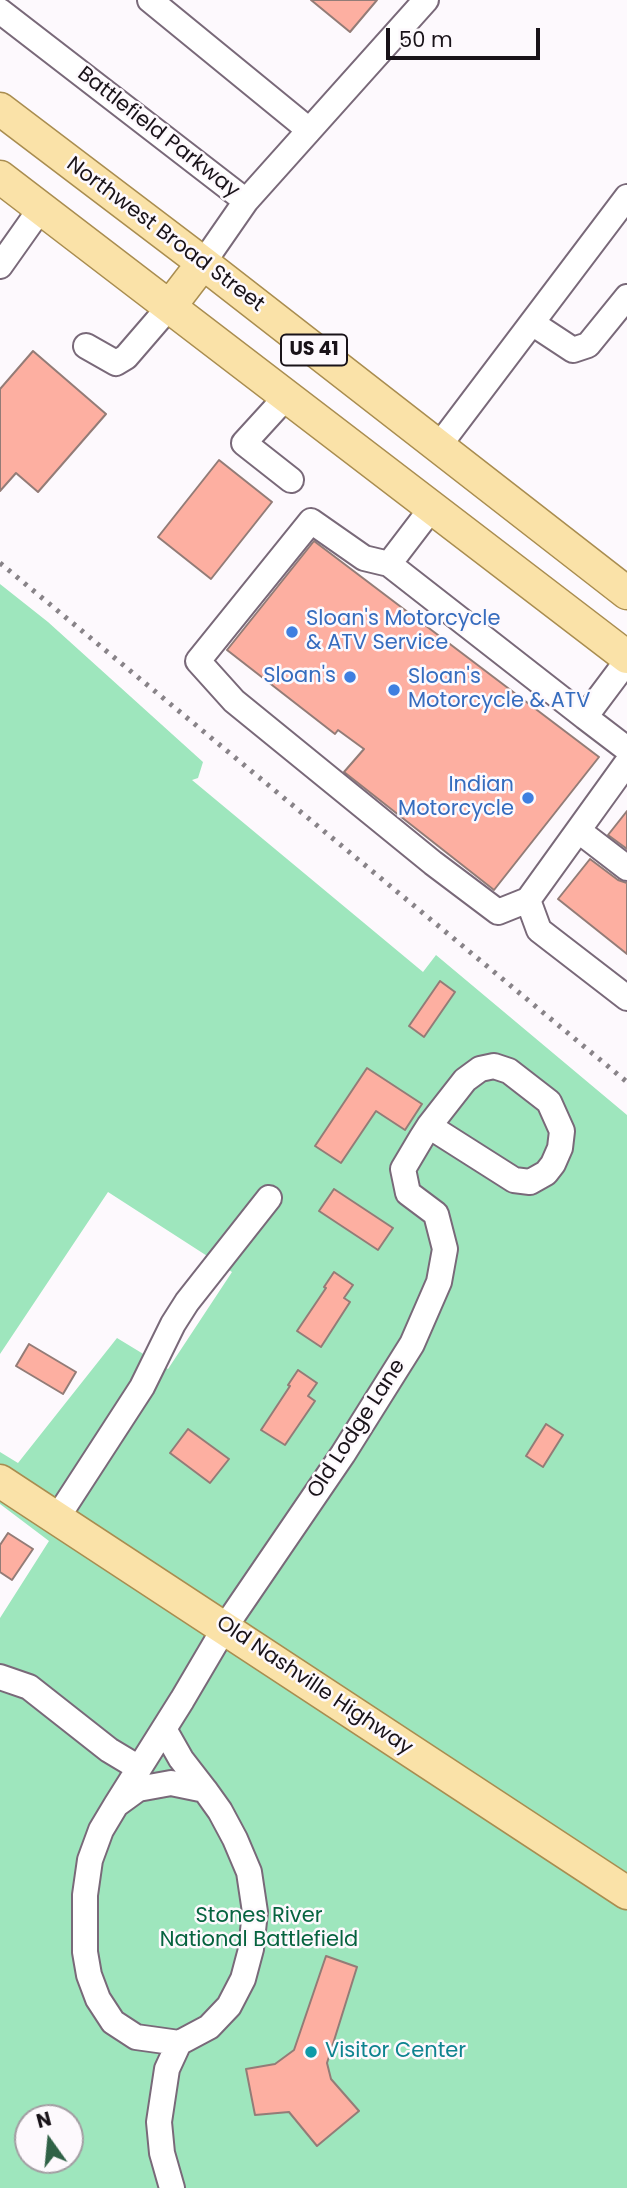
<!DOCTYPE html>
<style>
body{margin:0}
#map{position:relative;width:627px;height:2188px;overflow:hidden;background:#fdf9fd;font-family:Poppins,sans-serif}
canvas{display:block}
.north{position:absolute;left:14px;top:2104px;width:70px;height:70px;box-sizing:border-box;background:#fdf9fd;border:2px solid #a29da2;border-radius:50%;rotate:345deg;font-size:19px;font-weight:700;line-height:28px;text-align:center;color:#191319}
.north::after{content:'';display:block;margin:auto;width:24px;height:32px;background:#306247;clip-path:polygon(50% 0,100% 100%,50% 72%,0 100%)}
.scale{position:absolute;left:386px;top:28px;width:154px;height:32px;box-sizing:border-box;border:4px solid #191319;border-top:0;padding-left:9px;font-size:21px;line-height:24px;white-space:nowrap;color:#191319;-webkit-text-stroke:5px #fdf9fd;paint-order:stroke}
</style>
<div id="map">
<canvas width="627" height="2188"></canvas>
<div class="north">N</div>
<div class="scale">50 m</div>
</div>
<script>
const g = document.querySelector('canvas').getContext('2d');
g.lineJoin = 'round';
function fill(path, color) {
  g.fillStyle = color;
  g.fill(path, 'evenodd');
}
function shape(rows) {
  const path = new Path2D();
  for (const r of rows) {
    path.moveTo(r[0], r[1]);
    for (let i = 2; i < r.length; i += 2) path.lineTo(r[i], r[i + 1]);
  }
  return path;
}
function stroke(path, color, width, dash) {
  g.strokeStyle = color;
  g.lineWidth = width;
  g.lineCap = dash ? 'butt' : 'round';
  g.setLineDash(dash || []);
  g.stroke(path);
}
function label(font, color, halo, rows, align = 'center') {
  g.font = font + ' Poppins,sans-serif';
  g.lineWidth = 5;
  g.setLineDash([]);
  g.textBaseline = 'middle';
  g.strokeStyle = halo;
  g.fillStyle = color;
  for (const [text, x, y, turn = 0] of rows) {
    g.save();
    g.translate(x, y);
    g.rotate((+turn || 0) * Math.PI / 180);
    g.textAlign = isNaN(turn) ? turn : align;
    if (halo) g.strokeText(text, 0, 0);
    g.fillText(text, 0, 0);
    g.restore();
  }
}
fill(shape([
 [0,584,48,622,203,762,198,778,192,780,423,972,436,955,627,1115,627,2188,0,2188,0,1618,49,1541,0,1504,0,1452,18,1463,117,1338,168,1369,232,1272,108,1192,0,1354],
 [28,2118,70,2118,70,2160,28,2160]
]), '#9ee6bd');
const building = shape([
 [311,0,377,0,350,32,311,0],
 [33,351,106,414,38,492,16,473,0,491,0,389,33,351],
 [219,460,272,502,211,579,158,537,219,460],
 [314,541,599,757,494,890,344,772,364,749,338,730,335,734,227,650,314,541],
 [627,811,627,849,608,835,627,811],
 [590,859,618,880,627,883,627,954,558,899,590,859],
 [440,981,455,992,424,1037,409,1026,440,981],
 [367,1068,422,1104,405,1130,376,1111,341,1163,315,1146,367,1068],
 [334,1189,393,1228,378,1250,319,1211,334,1189],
 [334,1272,353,1285,344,1298,350,1302,321,1347,297,1331,326,1288,324,1287,334,1272],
 [29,1344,76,1372,63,1394,16,1366,29,1344],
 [298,1370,317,1383,308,1396,315,1401,285,1445,261,1430,290,1386,288,1385,298,1370],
 [546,1424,563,1435,543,1467,526,1456,546,1424],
 [188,1429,229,1459,210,1483,170,1453,188,1429],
 [8,1533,33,1549,12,1580,0,1572,0,1545,8,1533],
 [326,1956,357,1967,327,2063,331,2079,359,2111,317,2146,289,2112,255,2115,246,2069,275,2064,294,2050,326,1956]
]);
fill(building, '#fdafa1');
stroke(building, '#937c77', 2);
const minor = shape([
 [150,0,309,130],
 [0,11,246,201,203,263],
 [246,201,426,0],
 [0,266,41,208],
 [532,323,573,350,588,345,627,297],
 [86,346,116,363,126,357,170,306],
 [286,397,244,443,291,480],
 [438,447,627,197],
 [431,509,389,564,585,717],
 [389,564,364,558,311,521,198,661,234,701,433,863,498,912,528,900],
 [627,661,585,717,627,749],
 [626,764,528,900,539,930,627,998],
 [579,831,627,868],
 [57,1518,142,1387,173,1324,187,1302,269,1198],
 [0,1677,29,1687,109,1750,139,1768],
 [164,1729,181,1759,205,1790],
 [116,1805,182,1700,225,1627,343,1454,412,1344,439,1282,445,1249,436,1214,408,1193,403,1169,422,1137,429,1126,465,1080,480,1069,494,1066,509,1071,549,1102,562,1131,560,1148,553,1164,546,1173,530,1182,514,1180,429,1126],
 [172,2188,162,2153,159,2122,167,2069,179,2043,209,2027,229,2006,243,1979,251,1949,255,1912,249,1872,235,1839,220,1811,205,1790,171,1783,138,1789,116,1805,101,1830,90,1860,85,1895,85,1952,89,1975,98,1999,113,2022,136,2037,179,2043]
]);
const major = shape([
 [0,109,203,263,627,593],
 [0,177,627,657],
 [170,306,203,263],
 [0,1481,627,1893]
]);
stroke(minor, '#796979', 28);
stroke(major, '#a98d50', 35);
stroke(minor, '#fff', 24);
stroke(major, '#fae2a8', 32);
stroke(shape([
 [0,563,627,1082]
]), '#888388', 5, [3.5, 7]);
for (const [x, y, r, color] of [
 [292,632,7,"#3f7fe0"],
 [350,677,7,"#3f7fe0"],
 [394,690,7,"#3f7fe0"],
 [528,798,7,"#3f7fe0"],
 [311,2052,7,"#0f9aa8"]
]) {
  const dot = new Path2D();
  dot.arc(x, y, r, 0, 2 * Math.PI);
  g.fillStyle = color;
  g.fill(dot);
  stroke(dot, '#fdf9fd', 2.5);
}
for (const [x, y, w] of [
 [314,350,66]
]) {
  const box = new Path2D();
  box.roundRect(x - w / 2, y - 15.5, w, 31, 5);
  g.fillStyle = '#fdf9fd';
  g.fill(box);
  stroke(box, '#191319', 2);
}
label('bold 19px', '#191319', null, [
 ["US 41",314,350]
]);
label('21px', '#191319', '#fdf9fd', [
 ["Battlefield Parkway",158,133,38],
 ["Northwest Broad Street",165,235,37],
 ["Old Lodge Lane",357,1429,-57],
 ["Old Nashville Highway",314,1686,34]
]);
label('21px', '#366cbe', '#fdf9fd', [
 ["Sloan's Motorcycle",306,620],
 ["& ATV Service",306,644],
 ["Sloan's",336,677,"right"],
 ["Sloan's",408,678],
 ["Motorcycle & ATV",408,702],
 ["Indian",514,786,"right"],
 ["Motorcycle",514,810,"right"]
], 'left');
label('21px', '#06633f', '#fdf9fd', [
 ["Stones River",259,1917],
 ["National Battlefield",259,1941]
]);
label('21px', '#0d838f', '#fdf9fd', [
 ["Visitor Center",325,2052]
], 'left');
</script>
